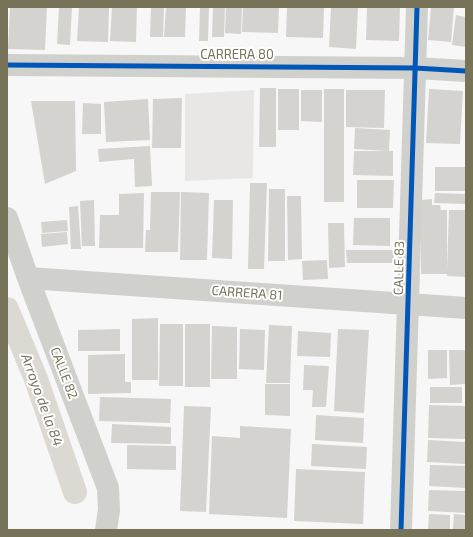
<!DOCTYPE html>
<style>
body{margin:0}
#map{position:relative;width:473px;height:537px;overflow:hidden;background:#f7f7f7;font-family:"Exo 2",sans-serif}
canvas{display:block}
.frame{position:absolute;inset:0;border:8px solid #767359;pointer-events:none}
</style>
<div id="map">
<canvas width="473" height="537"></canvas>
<div class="frame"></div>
</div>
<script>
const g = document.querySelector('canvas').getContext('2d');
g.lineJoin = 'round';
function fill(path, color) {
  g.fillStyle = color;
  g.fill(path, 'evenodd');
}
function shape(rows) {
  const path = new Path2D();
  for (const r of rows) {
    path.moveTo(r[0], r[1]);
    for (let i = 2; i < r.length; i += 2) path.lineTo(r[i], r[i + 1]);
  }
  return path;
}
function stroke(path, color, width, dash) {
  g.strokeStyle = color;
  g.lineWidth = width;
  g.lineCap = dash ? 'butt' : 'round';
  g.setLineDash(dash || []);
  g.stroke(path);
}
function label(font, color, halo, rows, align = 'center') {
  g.font = font + ' "Exo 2",sans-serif';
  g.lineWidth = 4;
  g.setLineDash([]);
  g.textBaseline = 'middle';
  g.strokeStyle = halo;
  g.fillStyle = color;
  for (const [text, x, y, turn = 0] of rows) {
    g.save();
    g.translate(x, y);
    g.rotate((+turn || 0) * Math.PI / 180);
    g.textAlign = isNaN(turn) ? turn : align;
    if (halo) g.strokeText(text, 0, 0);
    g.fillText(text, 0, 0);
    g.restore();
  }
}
fill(shape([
 [254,90,253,178,185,181,185,94]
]), '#e8e7e5');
stroke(shape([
 [7,309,36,379,75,492]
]), '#dcd9d2', 24);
fill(shape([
 [10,7,47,7,45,50,8,49],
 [59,7,72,7,70,45,57,44],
 [79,7,109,7,108,42,77,41],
 [112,7,137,7,136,42,110,41],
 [151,7,164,7,163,37,150,37],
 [166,7,186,7,185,37,164,37],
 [200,7,209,7,208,41,199,41],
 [213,7,225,7,224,37,212,37],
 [226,7,242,7,241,34,225,33],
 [243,7,279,7,278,33,242,32],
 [287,7,324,7,323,38,286,37],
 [331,7,358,7,356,49,329,47],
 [367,7,400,7,399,41,366,40],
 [431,7,454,7,451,42,428,40],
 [456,15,466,17,466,47,452,45],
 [260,88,276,88,276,147,259,147],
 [278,89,299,89,299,130,278,130],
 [324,89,344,89,344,202,324,202],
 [429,89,463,91,460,144,426,143],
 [301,90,322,90,322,122,301,121],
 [346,90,385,90,384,128,346,127],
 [182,98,181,148,152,148,153,99],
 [148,99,150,140,106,142,104,102],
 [31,101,75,101,76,171,45,184],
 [83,103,101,104,101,134,82,134],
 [355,128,390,130,389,151,393,151,393,176,353,175,354,151,387,151,354,149],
 [150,146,152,186,135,187,134,159,99,162,98,149],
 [435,167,466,167,466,191,435,191],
 [357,180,394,180,393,208,357,208],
 [250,183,267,183,264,269,248,269],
 [269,189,285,189,285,261,268,261],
 [151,192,180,192,178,252,145,252,146,230,150,230],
 [181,192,209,193,207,260,180,260],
 [144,193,143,248,99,248,100,215,119,215,119,194],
 [435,193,466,194,466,204,434,203],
 [287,196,301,196,302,259,288,260],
 [432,199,432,205,440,205,441,210,447,210,447,270,449,210,466,210,466,277,447,276,447,274,421,274,421,200],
 [94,200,95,246,82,246,80,201],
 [214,200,233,200,232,259,212,258],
 [78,206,81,249,71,249,69,207],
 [354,218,390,218,390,246,353,245],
 [67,220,68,231,42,233,41,222],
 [328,223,344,223,345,267,329,268],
 [67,232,68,244,42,247,41,234],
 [346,250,394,250,394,263,347,263],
 [327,260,328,279,303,280,302,261],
 [158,318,158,380,132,380,132,319],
 [160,324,183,324,183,386,159,386],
 [185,324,210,324,210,387,185,387],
 [269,325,292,326,290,383,266,383],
 [212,326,237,327,237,379,211,379],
 [120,329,120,351,78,351,78,330],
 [240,329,265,330,264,370,239,369],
 [338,329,369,330,364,413,334,411],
 [298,331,331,333,330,357,297,356],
 [428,350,447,350,447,378,428,379],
 [449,350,466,350,466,384,450,385],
 [125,354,125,382,131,382,131,393,88,394,88,355],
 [304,365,329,366,326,407,312,407,313,390,303,390],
 [265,384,290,384,290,416,265,415],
 [430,387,462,387,462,403,430,403],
 [100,397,171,399,170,423,99,421],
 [429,405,466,406,466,439,428,438],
 [184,406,211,407,206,512,180,511],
 [316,415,364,418,363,443,315,440],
 [112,424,171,427,171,444,111,443],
 [240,426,291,429,287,518,209,514,212,436,240,438],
 [428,440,466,442,466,464,427,462],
 [312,444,367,447,366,469,311,466],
 [127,445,176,446,176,470,127,469],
 [430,465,466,466,466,488,429,486],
 [296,469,365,472,363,524,294,521],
 [429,490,466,491,466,513,428,511],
 [429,514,450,515,450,530,428,530],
 [454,514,466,515,466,530,453,530]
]), '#d4d3d0');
stroke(shape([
 [7,65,415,68,466,71],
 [7,218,28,278,108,488,109,510,106,530],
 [28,278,466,308],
 [401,530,417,7]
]), '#d0d0cd', 22);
stroke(shape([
 [7,65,415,68,466,71],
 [401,530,417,7]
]), '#0057b8', 5);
label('13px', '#767359', '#fff', [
 ["CARRERA 80",237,55],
 ["CALLE 83",399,268,-89],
 ["CARRERA 81",247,293,4],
 ["CALLE 82",64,373,69]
]);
label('italic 14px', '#7c725e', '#fff', [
 ["Arroyo de la 84",42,400,70]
]);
</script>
